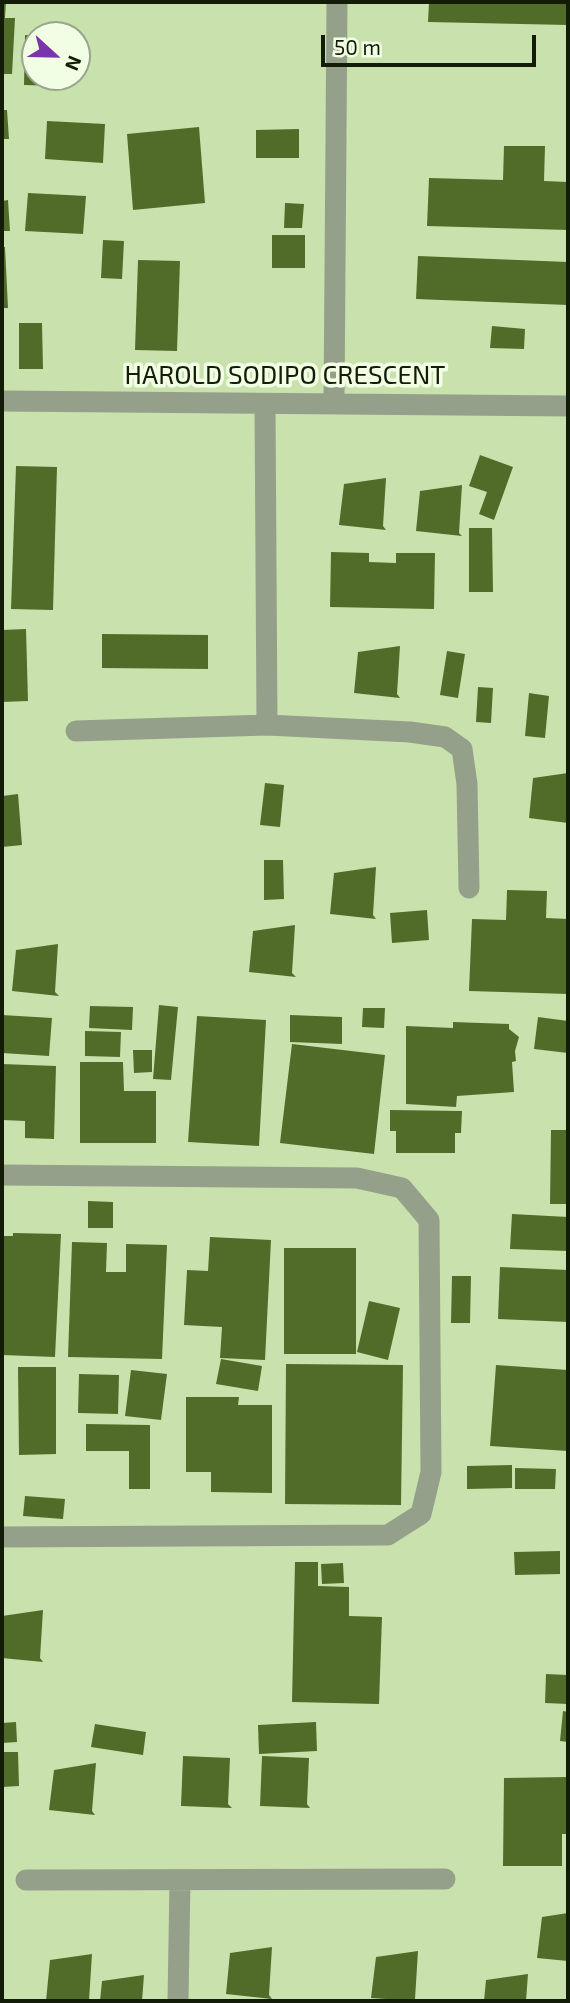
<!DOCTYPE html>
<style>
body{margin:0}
#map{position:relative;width:570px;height:2003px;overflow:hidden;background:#c9e2ad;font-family:"Exo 2",sans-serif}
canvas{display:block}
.frame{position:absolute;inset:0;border:4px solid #131c08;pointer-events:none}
.north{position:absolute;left:21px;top:21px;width:70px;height:70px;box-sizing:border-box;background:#f1fee3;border:2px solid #98a48b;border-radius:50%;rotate:112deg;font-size:19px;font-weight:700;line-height:28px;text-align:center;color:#131c08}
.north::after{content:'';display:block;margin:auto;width:24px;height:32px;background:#7935a9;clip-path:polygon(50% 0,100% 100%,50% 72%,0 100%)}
.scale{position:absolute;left:321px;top:35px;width:215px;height:32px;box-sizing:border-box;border:4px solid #131c08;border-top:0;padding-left:9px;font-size:21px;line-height:24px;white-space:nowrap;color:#131c08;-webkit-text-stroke:5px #f1fee3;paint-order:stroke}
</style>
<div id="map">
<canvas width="570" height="2003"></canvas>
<div class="frame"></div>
<div class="north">N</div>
<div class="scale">50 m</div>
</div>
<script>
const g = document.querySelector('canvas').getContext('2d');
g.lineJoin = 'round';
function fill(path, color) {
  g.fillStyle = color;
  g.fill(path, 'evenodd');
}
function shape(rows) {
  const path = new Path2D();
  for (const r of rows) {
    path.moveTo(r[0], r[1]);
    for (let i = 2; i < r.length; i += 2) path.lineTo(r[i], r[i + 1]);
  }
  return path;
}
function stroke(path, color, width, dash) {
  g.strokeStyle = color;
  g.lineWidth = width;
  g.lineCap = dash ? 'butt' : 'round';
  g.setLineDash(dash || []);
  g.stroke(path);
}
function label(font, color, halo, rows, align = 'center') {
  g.font = font + ' "Exo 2",sans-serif';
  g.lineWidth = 7;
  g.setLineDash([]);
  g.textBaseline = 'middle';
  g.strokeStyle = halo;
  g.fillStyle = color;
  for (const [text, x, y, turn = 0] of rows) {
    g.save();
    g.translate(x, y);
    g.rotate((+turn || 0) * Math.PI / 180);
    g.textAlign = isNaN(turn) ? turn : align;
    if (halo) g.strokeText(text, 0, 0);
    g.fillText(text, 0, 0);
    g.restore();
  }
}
fill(shape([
 [2,2,6,2,5,18,15,18,12,74,2,74],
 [429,2,568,2,568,25,428,22],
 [25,35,35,36,35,77,61,77,61,86,24,85],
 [2,110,7,110,9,139,2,139],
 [47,121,105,124,103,163,45,159],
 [199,127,205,203,133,210,127,134],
 [299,129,299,158,256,158,256,130],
 [504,146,545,146,544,181,568,182,568,230,427,226,429,178,503,180],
 [28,193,86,196,83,234,25,231],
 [8,200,10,231,2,231,2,201],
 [285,203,304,204,302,228,284,228],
 [272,235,305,235,305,268,272,268],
 [103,240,124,241,122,279,101,278],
 [2,247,5,247,8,308,2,308],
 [418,256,568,262,568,305,416,299],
 [138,260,180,261,177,351,135,350],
 [19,323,42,323,43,369,19,369],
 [492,326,525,329,524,349,490,348],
 [480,455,513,467,494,520,479,514,487,492,469,486],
 [16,466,57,467,53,610,11,609],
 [386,478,383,526,386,530,339,525,344,484],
 [462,485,459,533,462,536,416,531,420,491],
 [469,528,492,528,493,592,469,592],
 [331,552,369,553,369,562,396,563,396,553,435,553,434,609,330,607],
 [26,629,28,701,2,702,2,630],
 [102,634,208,635,208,669,102,668],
 [400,646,397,694,400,698,354,693,358,652],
 [447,651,465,654,458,698,440,695],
 [478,687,493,688,491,723,476,722],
 [529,693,549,696,545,738,525,736],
 [568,773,568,823,529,818,533,778],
 [265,783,284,785,280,827,260,825],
 [18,794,22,845,2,847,2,796],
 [264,860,283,860,284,899,264,900],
 [376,867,373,915,376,919,330,914,334,873],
 [507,890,547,891,546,918,568,919,568,994,469,991,472,919,506,920],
 [427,910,429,940,392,943,390,913],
 [295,925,292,973,296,977,249,972,253,931],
 [58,944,55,992,59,996,12,991,16,950],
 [159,1005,178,1007,171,1080,153,1079],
 [90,1006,133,1007,132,1030,89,1028],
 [363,1008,385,1008,384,1028,362,1027],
 [2,1015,52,1018,49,1056,2,1053],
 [290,1015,342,1017,342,1044,290,1042],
 [197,1016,266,1020,259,1146,188,1142],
 [538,1017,568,1021,568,1053,534,1049],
 [453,1022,509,1024,509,1029,519,1037,515,1051,516,1061,512,1062,514,1092,457,1096,456,1107,406,1104,406,1026,453,1028],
 [85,1031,121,1032,120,1057,85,1056],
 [292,1044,385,1055,374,1154,280,1143],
 [133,1050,152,1050,152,1072,134,1073],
 [80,1062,123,1062,124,1091,156,1091,156,1143,80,1143],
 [2,1064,56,1066,54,1139,25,1138,25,1121,2,1120],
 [390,1110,462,1111,461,1133,455,1133,455,1153,396,1153,396,1131,390,1131],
 [551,1130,568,1130,568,1204,550,1204],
 [88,1201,113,1202,113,1228,88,1228],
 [512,1214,568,1217,568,1251,510,1249],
 [13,1233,61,1234,55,1357,2,1355,2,1236,13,1236],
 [210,1237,271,1240,265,1360,220,1358,222,1327,184,1325,187,1270,208,1271],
 [72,1242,107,1243,106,1272,126,1272,126,1244,167,1245,162,1359,68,1357],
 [284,1248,356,1248,356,1354,284,1354],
 [500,1267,568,1270,568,1322,498,1319],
 [452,1276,471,1276,470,1323,451,1323],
 [369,1301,400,1308,388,1360,357,1352],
 [221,1359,262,1366,258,1391,216,1384],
 [286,1364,403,1365,401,1505,285,1504],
 [496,1365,568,1370,568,1451,490,1446],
 [18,1367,56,1367,56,1454,19,1455],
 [131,1370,167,1374,161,1420,125,1416],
 [79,1374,119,1375,118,1414,78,1413],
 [186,1397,239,1397,238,1405,272,1405,272,1493,211,1492,211,1472,186,1472],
 [86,1424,150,1425,150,1489,129,1489,129,1451,86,1451],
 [512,1465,512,1488,467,1489,467,1466],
 [515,1468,556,1469,555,1489,515,1489],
 [25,1496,65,1499,63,1519,23,1516],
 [560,1551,560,1574,515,1575,514,1552],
 [295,1562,318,1562,318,1586,349,1587,349,1616,382,1617,379,1704,292,1702],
 [343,1563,344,1583,322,1584,321,1564],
 [43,1610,40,1658,43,1662,2,1658,2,1616],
 [546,1674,568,1675,568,1704,545,1703],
 [563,1711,568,1712,568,1742,560,1741],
 [16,1722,17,1742,2,1743,2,1723],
 [316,1722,317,1751,259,1754,258,1725],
 [95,1724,146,1732,143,1755,91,1747],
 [2,1752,18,1752,19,1786,2,1787],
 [183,1756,230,1758,228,1804,232,1808,181,1806],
 [262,1756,309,1758,307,1804,310,1808,260,1806],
 [96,1763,92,1811,95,1815,49,1810,54,1770],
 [568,1777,568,1834,562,1834,562,1866,503,1866,504,1778],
 [568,1913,568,1961,537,1958,542,1917],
 [272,1947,269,1995,272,1999,226,1994,230,1953],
 [418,1951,415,1999,416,2001,371,1998,376,1957],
 [92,1954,89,2001,46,2001,50,1960],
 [528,1974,526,2001,484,2001,486,1980],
 [144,1975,142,2001,100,2001,102,1981]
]), '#516c28');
stroke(shape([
 [2,401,568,406],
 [334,403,337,2],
 [265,404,267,725],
 [76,731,267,725,410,732,445,737,462,749,467,784,469,888],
 [2,1175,357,1178,402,1188,429,1220,431,1472,421,1514,388,1535,2,1537],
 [26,1880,445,1879],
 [178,2001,180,1880]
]), '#95a08a', 21);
label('26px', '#131c08', '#f1fee3', [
 ["HAROLD SODIPO CRESCENT",285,375]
]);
</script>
